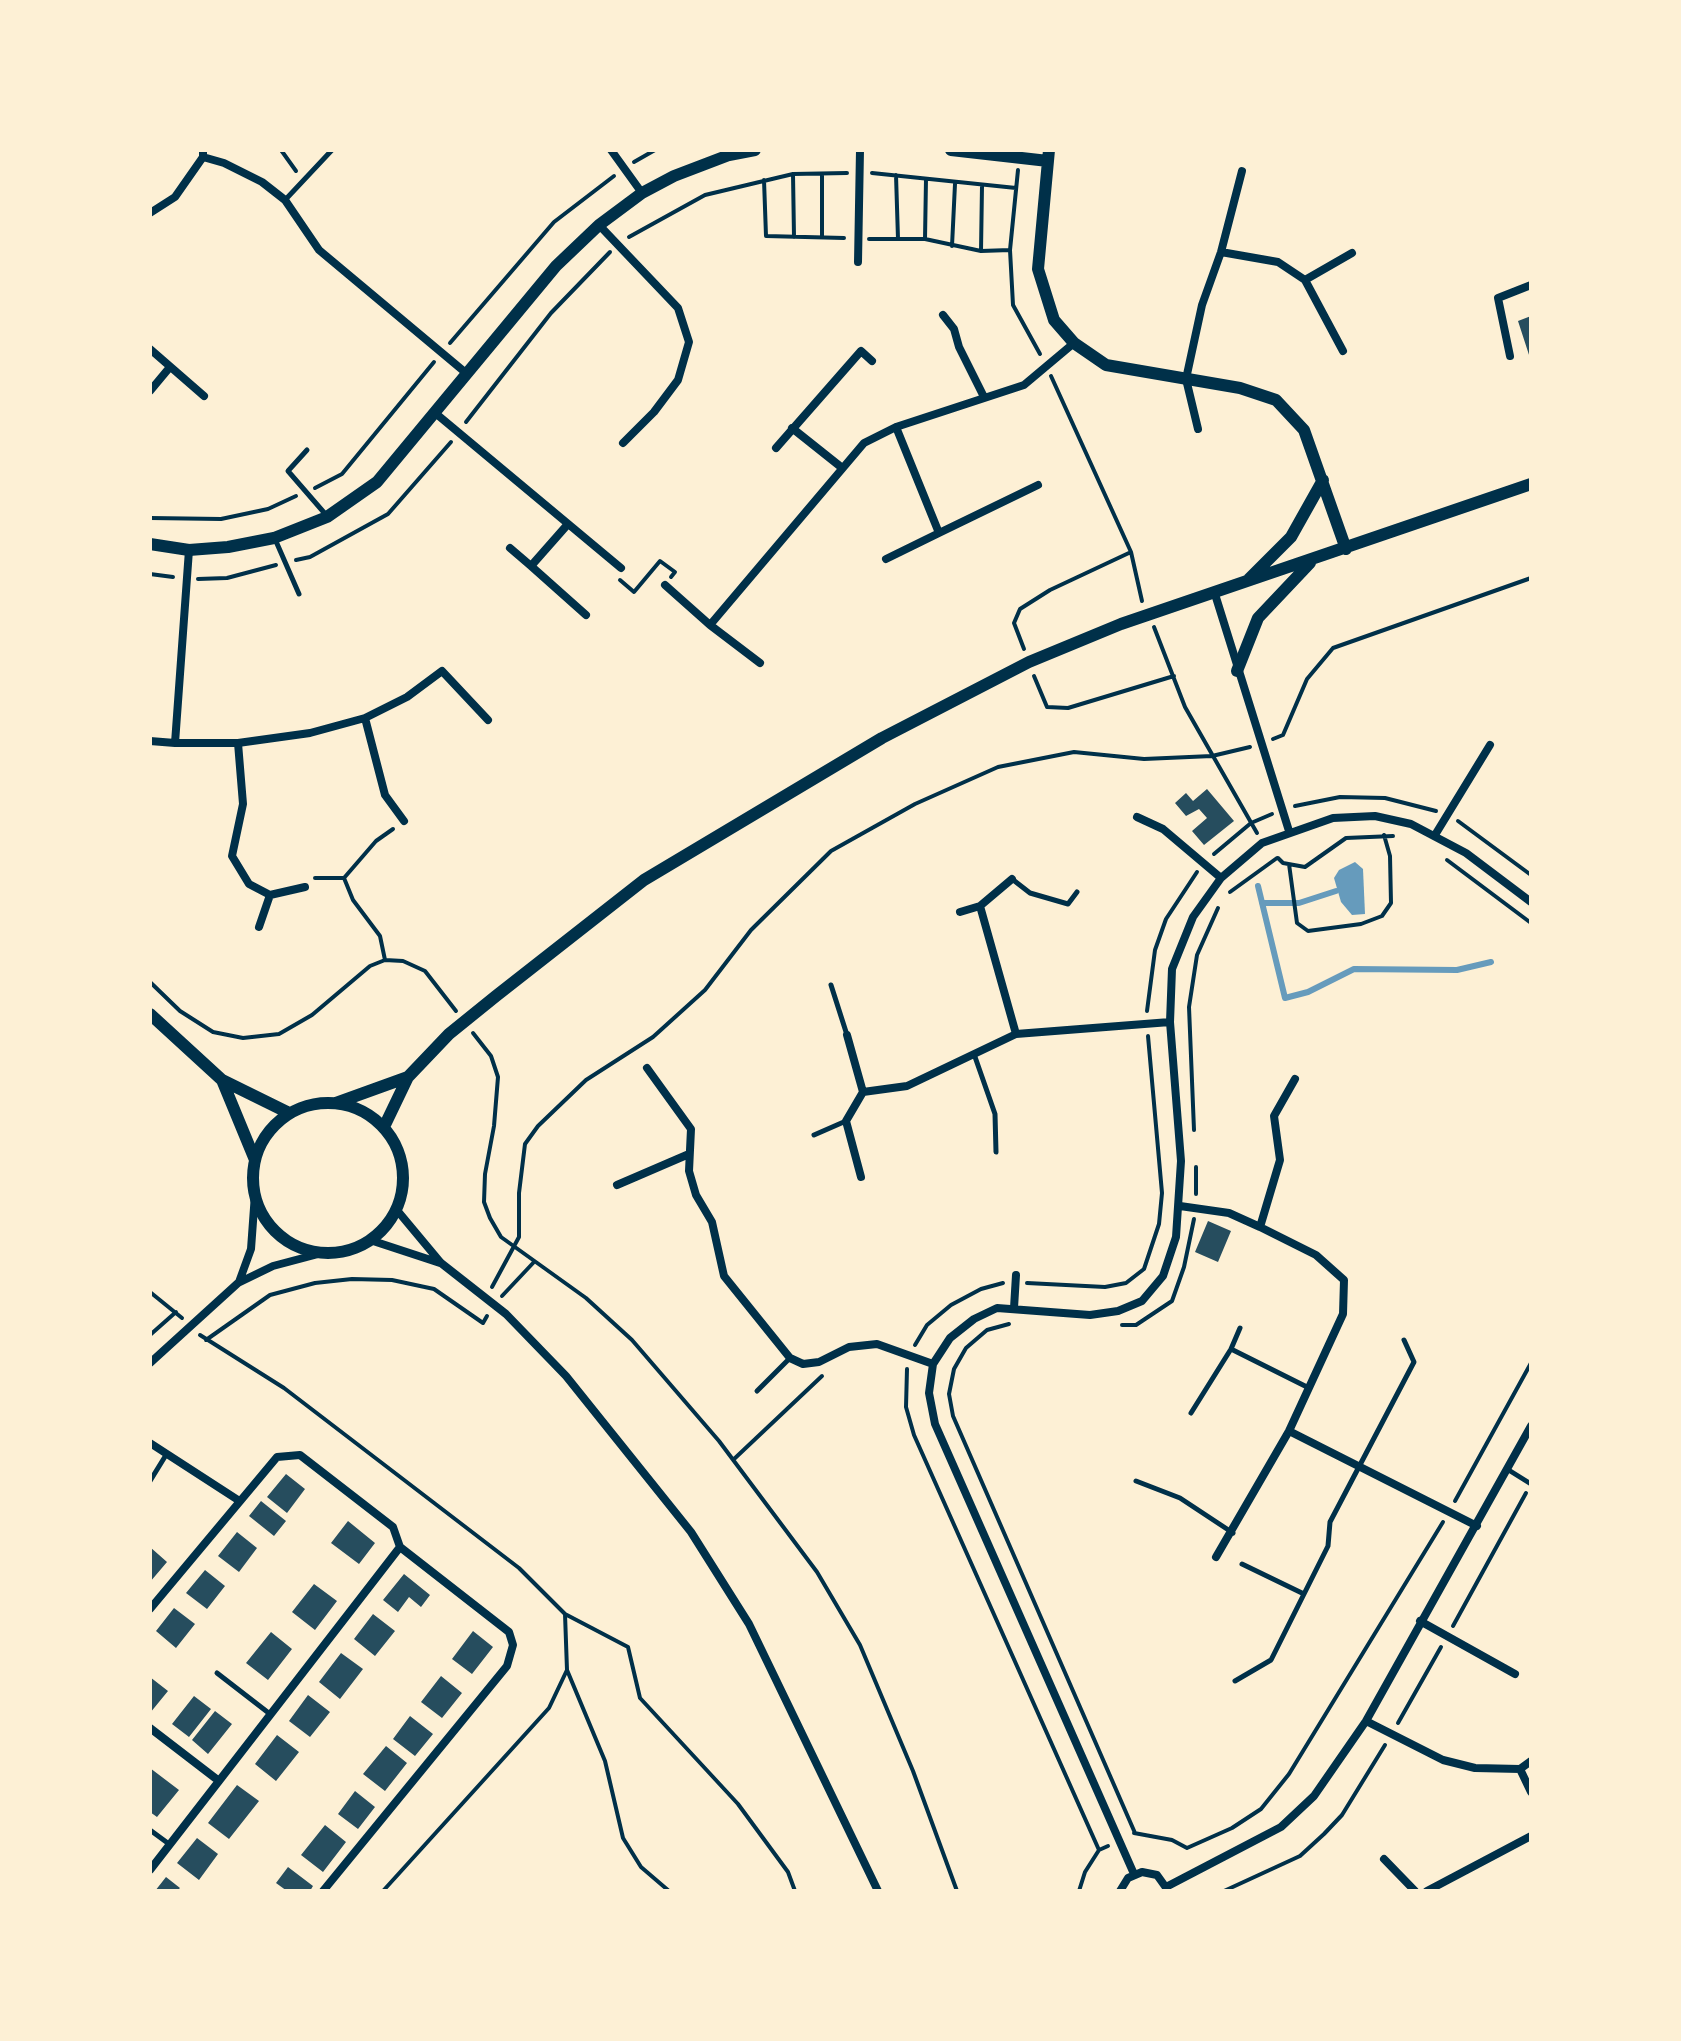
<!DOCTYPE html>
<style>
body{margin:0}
#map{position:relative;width:1681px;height:2041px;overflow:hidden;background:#fdf0d5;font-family:"Golos Text",sans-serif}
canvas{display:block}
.frame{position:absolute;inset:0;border:152px solid #fdf0d5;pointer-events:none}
</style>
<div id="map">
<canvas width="1681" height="2041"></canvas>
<div class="frame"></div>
</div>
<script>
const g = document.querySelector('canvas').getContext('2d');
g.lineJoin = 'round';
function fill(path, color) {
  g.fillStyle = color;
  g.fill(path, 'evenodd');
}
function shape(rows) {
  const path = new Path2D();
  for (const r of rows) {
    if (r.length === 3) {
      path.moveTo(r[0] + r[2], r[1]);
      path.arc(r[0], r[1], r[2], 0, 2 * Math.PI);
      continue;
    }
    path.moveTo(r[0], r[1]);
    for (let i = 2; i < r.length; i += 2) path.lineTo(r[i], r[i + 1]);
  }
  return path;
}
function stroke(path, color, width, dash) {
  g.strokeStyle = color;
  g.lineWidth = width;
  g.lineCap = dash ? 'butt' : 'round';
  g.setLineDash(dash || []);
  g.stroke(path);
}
fill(shape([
 [1355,862,1363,869,1365,914,1352,915,1341,902,1334,878,1339,870]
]), '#669bbc');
stroke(shape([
 [1258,886,1285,998,1308,992,1354,969,1457,970,1491,962],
 [1262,903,1299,903,1336,891]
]), '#669bbc', 6);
fill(shape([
 [1531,316,1531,358,1530,358,1518,321],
 [1207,789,1234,821,1204,845,1192,831,1207,818,1199,809,1186,816,1175,803,1186,793,1193,801],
 [1208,1221,1231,1231,1218,1262,1195,1252],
 [286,1474,305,1489,287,1513,267,1497],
 [261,1501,286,1521,274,1536,249,1516],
 [348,1521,375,1543,359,1564,331,1543],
 [237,1532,257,1548,239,1572,218,1556],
 [150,1547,167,1562,150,1582],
 [205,1570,225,1586,207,1609,186,1593],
 [404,1574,430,1595,421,1607,409,1597,398,1612,383,1600],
 [314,1584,337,1601,315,1630,292,1612],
 [174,1608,195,1624,176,1648,156,1631],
 [373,1614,395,1631,375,1656,354,1639],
 [473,1631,493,1647,472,1674,452,1659],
 [271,1632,292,1649,268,1680,246,1663],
 [341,1653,363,1669,340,1699,319,1682],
 [441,1676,462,1693,442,1718,421,1702],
 [150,1677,168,1691,150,1713],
 [308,1695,330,1712,310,1737,289,1721],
 [194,1696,211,1709,189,1737,172,1724],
 [215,1711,232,1724,208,1754,192,1740],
 [410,1716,433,1734,415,1756,393,1739],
 [277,1735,299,1752,276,1781,255,1764],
 [386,1746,407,1763,385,1791,363,1774],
 [150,1768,179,1790,157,1817,150,1812],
 [237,1785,259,1801,229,1839,208,1823],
 [355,1791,375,1807,358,1829,338,1814],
 [325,1825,346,1842,323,1872,301,1855],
 [197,1838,218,1854,199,1880,177,1863],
 [288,1867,313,1886,310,1891,287,1891,276,1883],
 [166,1877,180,1888,177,1891,155,1891]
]), '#264d5e');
stroke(shape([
 [281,150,296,171],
 [634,162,655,150],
 [1018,170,1010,250,1013,305,1040,354],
 [872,173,1016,188],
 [793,174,794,237],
 [896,175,898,239],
 [764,180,766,236,844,238],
 [629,237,705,195,793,174,847,173],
 [822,237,822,174],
 [869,239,925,239,981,251,1010,250],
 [925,239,926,179],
 [952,246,955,184],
 [981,251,982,186],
 [450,343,554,222,614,176],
 [1051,376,1131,552,1142,601],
 [466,422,551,313,610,252],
 [315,488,342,474,434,362],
 [150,518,221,519,268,509,296,496],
 [296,560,310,557,388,514,451,442],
 [150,574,173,577],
 [198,579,227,578,276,565],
 [620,580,634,592,660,561,675,572,671,577],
 [1154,627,1185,707,1257,833],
 [1024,649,1014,623,1020,609,1050,590,1131,552],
 [1034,676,1047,707,1068,708,1174,676],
 [1273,739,1283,735,1307,679,1333,648,1531,578],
 [1295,806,1340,797,1385,798,1436,811],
 [1458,821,1531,875],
 [1214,854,1251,823,1272,814],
 [1278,858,1283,863,1305,867,1346,838,1393,836],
 [1447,860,1531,923],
 [1289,864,1297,923,1308,931,1361,924,1382,916,1391,903,1390,856,1384,835],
 [315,878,344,878,376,841,393,829],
 [344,878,353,900,380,936,385,960],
 [1230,892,1277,858],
 [150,982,180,1011,213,1032,243,1038,279,1034,312,1015,370,966,385,960,403,961,425,971,456,1011],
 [1147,1011,1155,950,1166,919,1197,872],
 [473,1033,491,1056,498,1077,494,1126,485,1174,484,1202,490,1218,501,1237,586,1298,632,1340,719,1441,817,1572,860,1645,913,1771,957,1891],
 [1194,1130,1189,1007,1197,955,1218,908],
 [1196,1167,1196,1194],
 [1027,1283,1105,1287,1126,1283,1144,1269,1159,1224,1162,1193,1148,1036],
 [492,1287,519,1237,519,1193,525,1144,538,1126,586,1080,653,1037,705,990,751,930,831,851,915,804,998,767,1074,752,1144,759,1212,756,1250,747],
 [150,1292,182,1318],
 [502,1296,534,1262],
 [1009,1324,987,1330,966,1348,954,1369,949,1394,953,1416,1135,1833],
 [1122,1325,1136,1325,1172,1301,1184,1267,1194,1219],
 [150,1335,176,1312],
 [200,1335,284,1388,519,1568,565,1614,567,1670,605,1761,623,1838,641,1867,669,1891],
 [206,1340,270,1295,315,1283,352,1279,392,1280,434,1289,483,1323,487,1316],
 [915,1345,927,1325,951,1305,981,1289,1003,1283],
 [907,1369,906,1407,914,1435,1099,1850],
 [733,1460,822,1376],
 [1455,1501,1531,1363],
 [565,1614,628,1647,640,1698,738,1804,788,1872,795,1891],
 [1453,1626,1526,1493],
 [1398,1723,1441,1647],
 [1134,1833,1172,1840,1187,1848,1232,1828,1261,1809,1289,1774,1443,1522],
 [383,1891,549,1708,567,1670],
 [1079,1891,1085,1872,1099,1850,1108,1846],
 [1224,1891,1300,1856,1324,1834,1342,1815,1385,1745]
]), '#003049', 4);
stroke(shape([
 [286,199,332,150],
 [307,450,288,471,327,516],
 [275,539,299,594],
 [1012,879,1030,893,1068,904,1077,892],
 [831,985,847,1035],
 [974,1054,995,1114,996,1152],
 [814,1135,846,1121],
 [1231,1349,1309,1388],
 [757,1391,789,1359],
 [1191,1413,1231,1349,1240,1328],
 [1507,1469,1531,1484],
 [150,1481,166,1455],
 [1136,1481,1180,1498,1233,1533],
 [1242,1564,1304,1594],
 [217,1673,270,1714],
 [1235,1681,1271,1660,1328,1546,1330,1522,1414,1362,1404,1340],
 [150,1830,169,1844]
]), '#003049', 5);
stroke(shape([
 [611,150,642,193],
 [203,157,224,163,262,182,285,200,319,250,466,373],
 [150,213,175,197,203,157,203,150],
 [599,225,678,308,689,342,678,380,654,412,623,443],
 [1221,252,1278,262,1305,280,1343,351],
 [858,262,860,150],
 [1305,280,1352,253],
 [943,315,954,329,959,347,984,397],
 [150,349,204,396],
 [1510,356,1498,298,1531,285],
 [150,391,170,367],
 [434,412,621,568],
 [792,428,841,467],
 [1198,429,1186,379,1202,305,1221,252,1242,171],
 [776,448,861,351,872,361],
 [568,524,531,566,586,615],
 [939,533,1038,485],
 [510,548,531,566],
 [886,559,939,533,896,427],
 [665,585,710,625,864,443,896,427,1024,385,1074,343],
 [1214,591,1289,831],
 [710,625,760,663],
 [365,718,407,697,442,671,488,720],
 [150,741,175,743,189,550],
 [175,743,238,743,243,804,232,856,249,884,270,895,305,887],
 [238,743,310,733,365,718,385,795,404,821],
 [1137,817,1163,829,1221,878],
 [1435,835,1490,745],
 [980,906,1016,1034],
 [960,912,980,906,1012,879],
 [259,927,270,895],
 [847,1035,863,1092],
 [647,1068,691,1129,689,1171,696,1195,712,1222,724,1276,790,1358,803,1364,819,1362,849,1347,877,1344,933,1364],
 [861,1177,846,1121,863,1092,907,1086,1016,1034,1170,1022],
 [617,1185,689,1154],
 [1180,1206,1229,1213,1260,1227,1316,1255,1344,1280,1343,1314,1289,1431,1216,1557],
 [396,1209,441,1263,506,1314,566,1376,691,1532,749,1624,878,1891],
 [1260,1227,1280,1160,1274,1116,1295,1079],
 [370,1240,440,1263],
 [239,1282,251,1249,255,1194],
 [1014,1308,1016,1275],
 [150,1363,238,1283,273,1266,322,1253],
 [1289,1431,1477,1526],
 [150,1443,238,1500],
 [150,1609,277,1457,300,1455,393,1527,400,1547,219,1781,150,1728],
 [1420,1621,1515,1674],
 [1366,1721,1443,1760,1475,1768,1520,1769,1531,1792],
 [1520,1769,1531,1761],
 [1384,1859,1415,1891],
 [150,1870,219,1781],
 [1134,1874,935,1424,929,1393,933,1364,950,1338,974,1319,997,1308,1090,1315,1118,1311,1142,1301,1163,1276,1176,1237,1181,1161,1170,1022,1172,969,1193,917,1221,878,1262,843,1333,818,1375,816,1411,824,1466,853,1531,902],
 [1166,1887,1281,1827,1314,1796,1366,1721,1531,1426],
 [323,1891,507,1666,513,1645,509,1632,400,1547],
 [1120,1891,1128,1878,1142,1872,1157,1875,1167,1889],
 [1427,1891,1531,1836]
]), '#003049', 8);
stroke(shape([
 [951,150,1048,161],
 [1049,150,1038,269,1054,320,1074,343,1106,365,1240,388,1276,400,1304,430,1346,549],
 [150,544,189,550,228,547,274,538,327,517,377,482,556,266,599,225,642,193,674,176,729,155,755,150],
 [1249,579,1291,537,1323,480],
 [1237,671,1258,618,1310,563],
 [150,1014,222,1080,289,1113],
 [222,1080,255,1160],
 [336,1103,408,1077],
 [328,1178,75],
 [384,1127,408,1077,449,1034,496,996,644,880,882,738,1029,662,1121,624,1531,484]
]), '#003049', 12);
</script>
